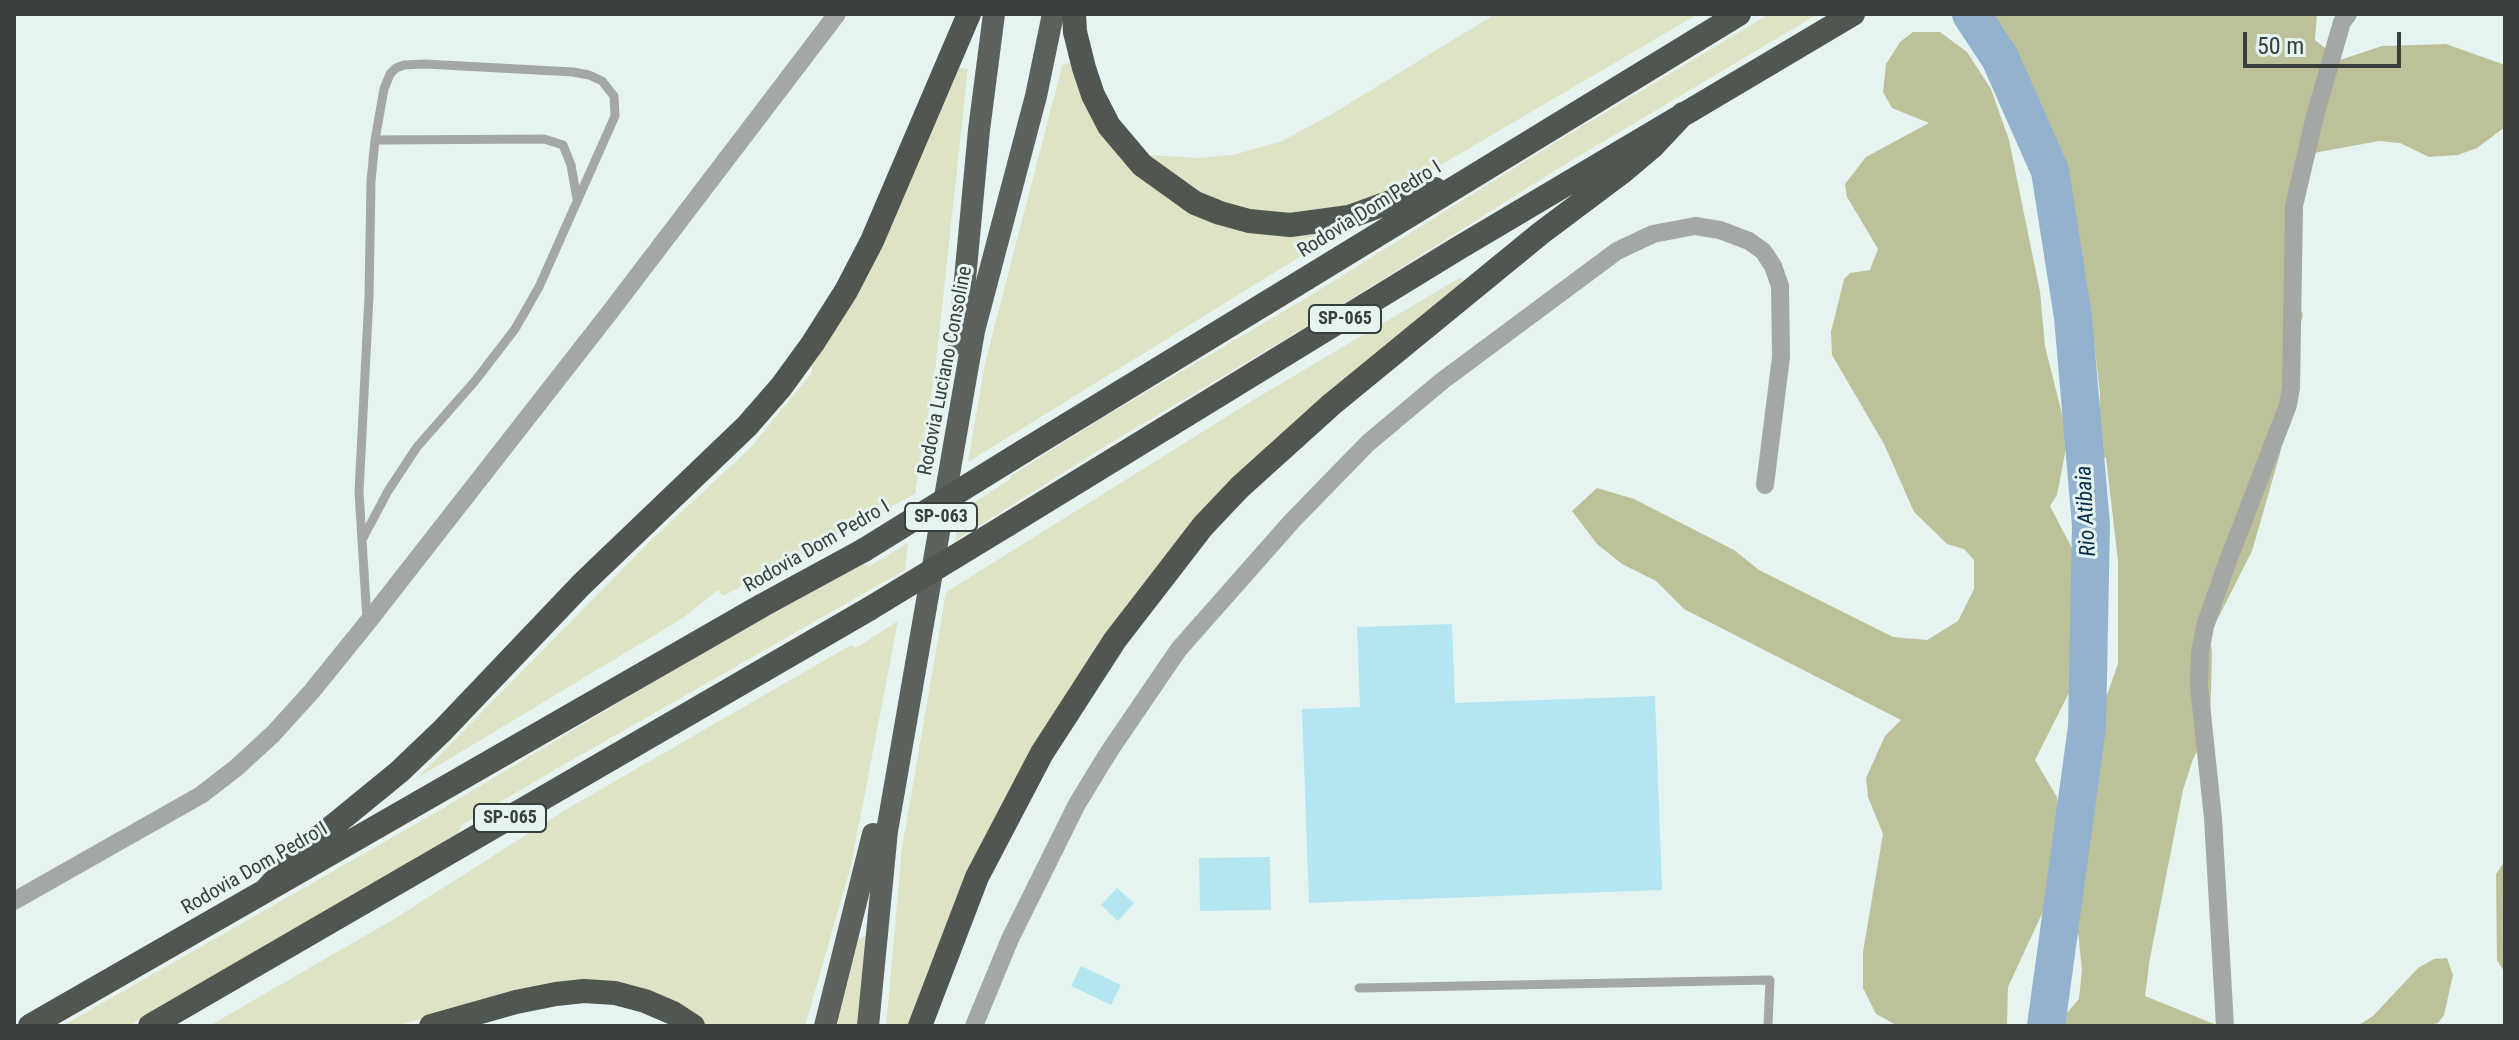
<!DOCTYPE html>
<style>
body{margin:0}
#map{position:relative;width:2519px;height:1040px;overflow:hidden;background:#e6f4f1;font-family:"Roboto Condensed",sans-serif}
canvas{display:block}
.frame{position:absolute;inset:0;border:16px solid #383e3c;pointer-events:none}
.scale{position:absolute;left:2243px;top:32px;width:158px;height:36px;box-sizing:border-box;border:4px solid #383e3c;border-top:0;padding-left:10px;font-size:24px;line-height:28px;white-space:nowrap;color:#383e3c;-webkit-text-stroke:6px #e6f4f1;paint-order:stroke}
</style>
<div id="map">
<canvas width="2519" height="1040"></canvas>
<div class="frame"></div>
<div class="scale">50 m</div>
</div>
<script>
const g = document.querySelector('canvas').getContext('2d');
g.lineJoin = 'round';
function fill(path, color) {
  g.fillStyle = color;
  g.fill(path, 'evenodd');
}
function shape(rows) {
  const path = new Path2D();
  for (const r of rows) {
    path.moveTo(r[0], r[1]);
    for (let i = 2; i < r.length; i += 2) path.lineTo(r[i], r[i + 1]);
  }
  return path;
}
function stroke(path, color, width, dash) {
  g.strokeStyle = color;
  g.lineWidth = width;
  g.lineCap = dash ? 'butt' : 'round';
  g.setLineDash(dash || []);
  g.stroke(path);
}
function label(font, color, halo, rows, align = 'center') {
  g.font = font + ' "Roboto Condensed",sans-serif';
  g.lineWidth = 6;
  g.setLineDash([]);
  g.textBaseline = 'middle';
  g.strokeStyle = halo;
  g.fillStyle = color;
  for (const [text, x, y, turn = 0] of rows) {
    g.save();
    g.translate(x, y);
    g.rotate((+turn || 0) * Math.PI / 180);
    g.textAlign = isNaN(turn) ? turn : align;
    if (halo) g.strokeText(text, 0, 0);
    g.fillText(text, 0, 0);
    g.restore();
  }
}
fill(shape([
 [1495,14,1698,14,1417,179,1384,195,1350,207,1290,213,1257,211,1231,206,1198,192,1147,155,1199,158,1233,155,1282,141,1332,114],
 [1769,14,1818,14,1564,165,1329,313,1109,444,955,541,959,512,1009,480,1011,476,1099,420,1311,295,1551,145],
 [1070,62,1139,175,1298,234,1340,232,968,462,985,363,1062,66],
 [959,68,968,69,935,372,915,494,723,596,718,590,683,618,416,779,651,540,750,448,811,374,813,363,891,225],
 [1461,277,1465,282,1203,511,1130,600,1042,731,994,819,974,859,910,1026,886,1026,902,848,946,592,1253,400],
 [908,543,905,570,558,768,463,824,456,836,128,1026,62,1026,445,807,695,657,863,564,869,566],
 [898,621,851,866,805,1026,705,1026,536,987,396,1026,209,1026,394,919,565,810,851,645,856,648],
 [867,935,859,1026,833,1026,858,940]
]), '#dfe3c6');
fill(shape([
 [1988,14,2317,14,2315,40,2340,60,2382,46,2446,44,2505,65,2505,127,2477,148,2458,155,2429,157,2400,143,2379,141,2314,153,2299,202,2300,307,2303,315,2297,336,2280,454,2252,551,2208,638,2212,650,2210,726,2193,759,2183,790,2150,958,2145,996,2219,1026,2061,1026,2065,1015,2079,999,2082,970,2074,895,2074,822,2093,724,2107,695,2118,664,2118,561,2106,458,2098,453,2100,394,2094,342,2082,285,2055,216,2046,132,2010,52],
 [1913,32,1940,32,1967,52,1991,89,2009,140,2040,292,2045,346,2068,438,2057,495,2050,506,2075,554,2076,560,2081,562,2076,564,2081,669,2035,760,2057,797,2060,821,2047,903,2008,987,2007,1026,1898,1026,1876,1014,1863,988,1863,952,1883,834,1868,797,1866,778,1885,736,1901,720,1684,609,1656,581,1622,564,1597,544,1572,511,1597,488,1634,499,1734,550,1759,570,1893,637,1927,640,1958,621,1974,589,1974,560,1964,549,1947,544,1914,512,1884,444,1832,355,1831,332,1844,279,1850,273,1870,270,1878,249,1847,197,1845,184,1866,157,1929,123,1892,108,1883,92,1886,64,1900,42],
 [2505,861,2505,973,2497,960,2496,874],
 [2447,958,2453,975,2444,1015,2438,1023,2426,1026,2357,1026,2373,1016,2418,968,2434,959]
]), '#bdc19a');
stroke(shape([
 [1971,14,2000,58,2050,171,2073,317,2091,525,2087,727,2046,1026]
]), '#93b2cf', 38);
fill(shape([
 [1452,624,1455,703,1655,696,1662,890,1309,903,1302,709,1360,707,1357,627],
 [1270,857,1271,910,1200,911,1199,858],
 [1117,888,1134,903,1118,921,1101,905],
 [1081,966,1121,985,1111,1005,1071,986]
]), '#b4e6f1');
stroke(shape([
 [375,140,544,139,563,145,571,165,577,199],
 [363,538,388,491,417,447,475,381,515,329,539,287,615,116,614,96,602,81,589,75,573,72,425,64,404,65,396,68,390,74,384,89,375,140,371,181,369,296,359,492,367,620],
 [1359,988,1770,980,1768,1026]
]), '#a4a8a4', 9);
stroke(shape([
 [14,901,201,795,236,768,273,734,312,691,367,623,610,312,837,14],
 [974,1026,1010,939,1077,804,1110,750,1179,649,1292,521,1368,443,1442,381,1617,251,1653,234,1695,226,1720,230,1749,241,1763,251,1773,266,1780,286,1781,357,1765,485],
 [2225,1026,2213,818,2199,686,2200,653,2205,626,2226,566,2288,405,2291,388,2294,206,2315,116,2342,22,2348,14]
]), '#a4a8a4', 18);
stroke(shape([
 [959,343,979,130,994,14],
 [825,1026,873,834],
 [868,1026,887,831,964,388,974,331,1036,96,1053,14]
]), '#5a625b', 22);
stroke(shape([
 [1074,14,1075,32,1084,68,1093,95,1109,126,1142,165,1195,203,1220,213,1249,221,1290,225,1349,217,1418,192,1435,189],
 [1024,451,1739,14],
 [1007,525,1457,249,1853,14],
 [267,889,295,857,399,772,442,731,582,584,747,426,781,387,813,343,846,291,872,241,969,14],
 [30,1026,763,605,864,550],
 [150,1026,869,609],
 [431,1026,516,1002,556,994,584,991,615,993,645,1001,673,1013,693,1026],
 [920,1026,977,877,1042,753,1115,640,1203,526,1240,487,1332,404,1541,233,1621,173,1653,146,1683,114]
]), '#4f5750', 24);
stroke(shape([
 [864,550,1024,451],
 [869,609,1007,525]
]), '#4f5750', 24);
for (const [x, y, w] of [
 [1345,319,72],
 [941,517,72],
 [510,818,72]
]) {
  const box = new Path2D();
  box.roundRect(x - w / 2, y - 14, w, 28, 6);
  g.fillStyle = '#e6f4f1';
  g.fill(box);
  stroke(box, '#383e3c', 2);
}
label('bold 18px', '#383e3c', null, [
 ["SP-065",1345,319],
 ["SP-063",941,517],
 ["SP-065",510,818]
]);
label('20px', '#383e3c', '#e6f4f1', [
 ["Rodovia Dom Pedro I",1370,210,-32],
 ["Rodovia Luciano Consoline",946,371,-79],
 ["Rodovia Dom Pedro I",817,547,-30],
 ["Rodovia Dom Pedro I",255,869,-30]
]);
label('italic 22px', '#062c49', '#e6f4f1', [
 ["Rio Atibaia",2087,511,-93]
]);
</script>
